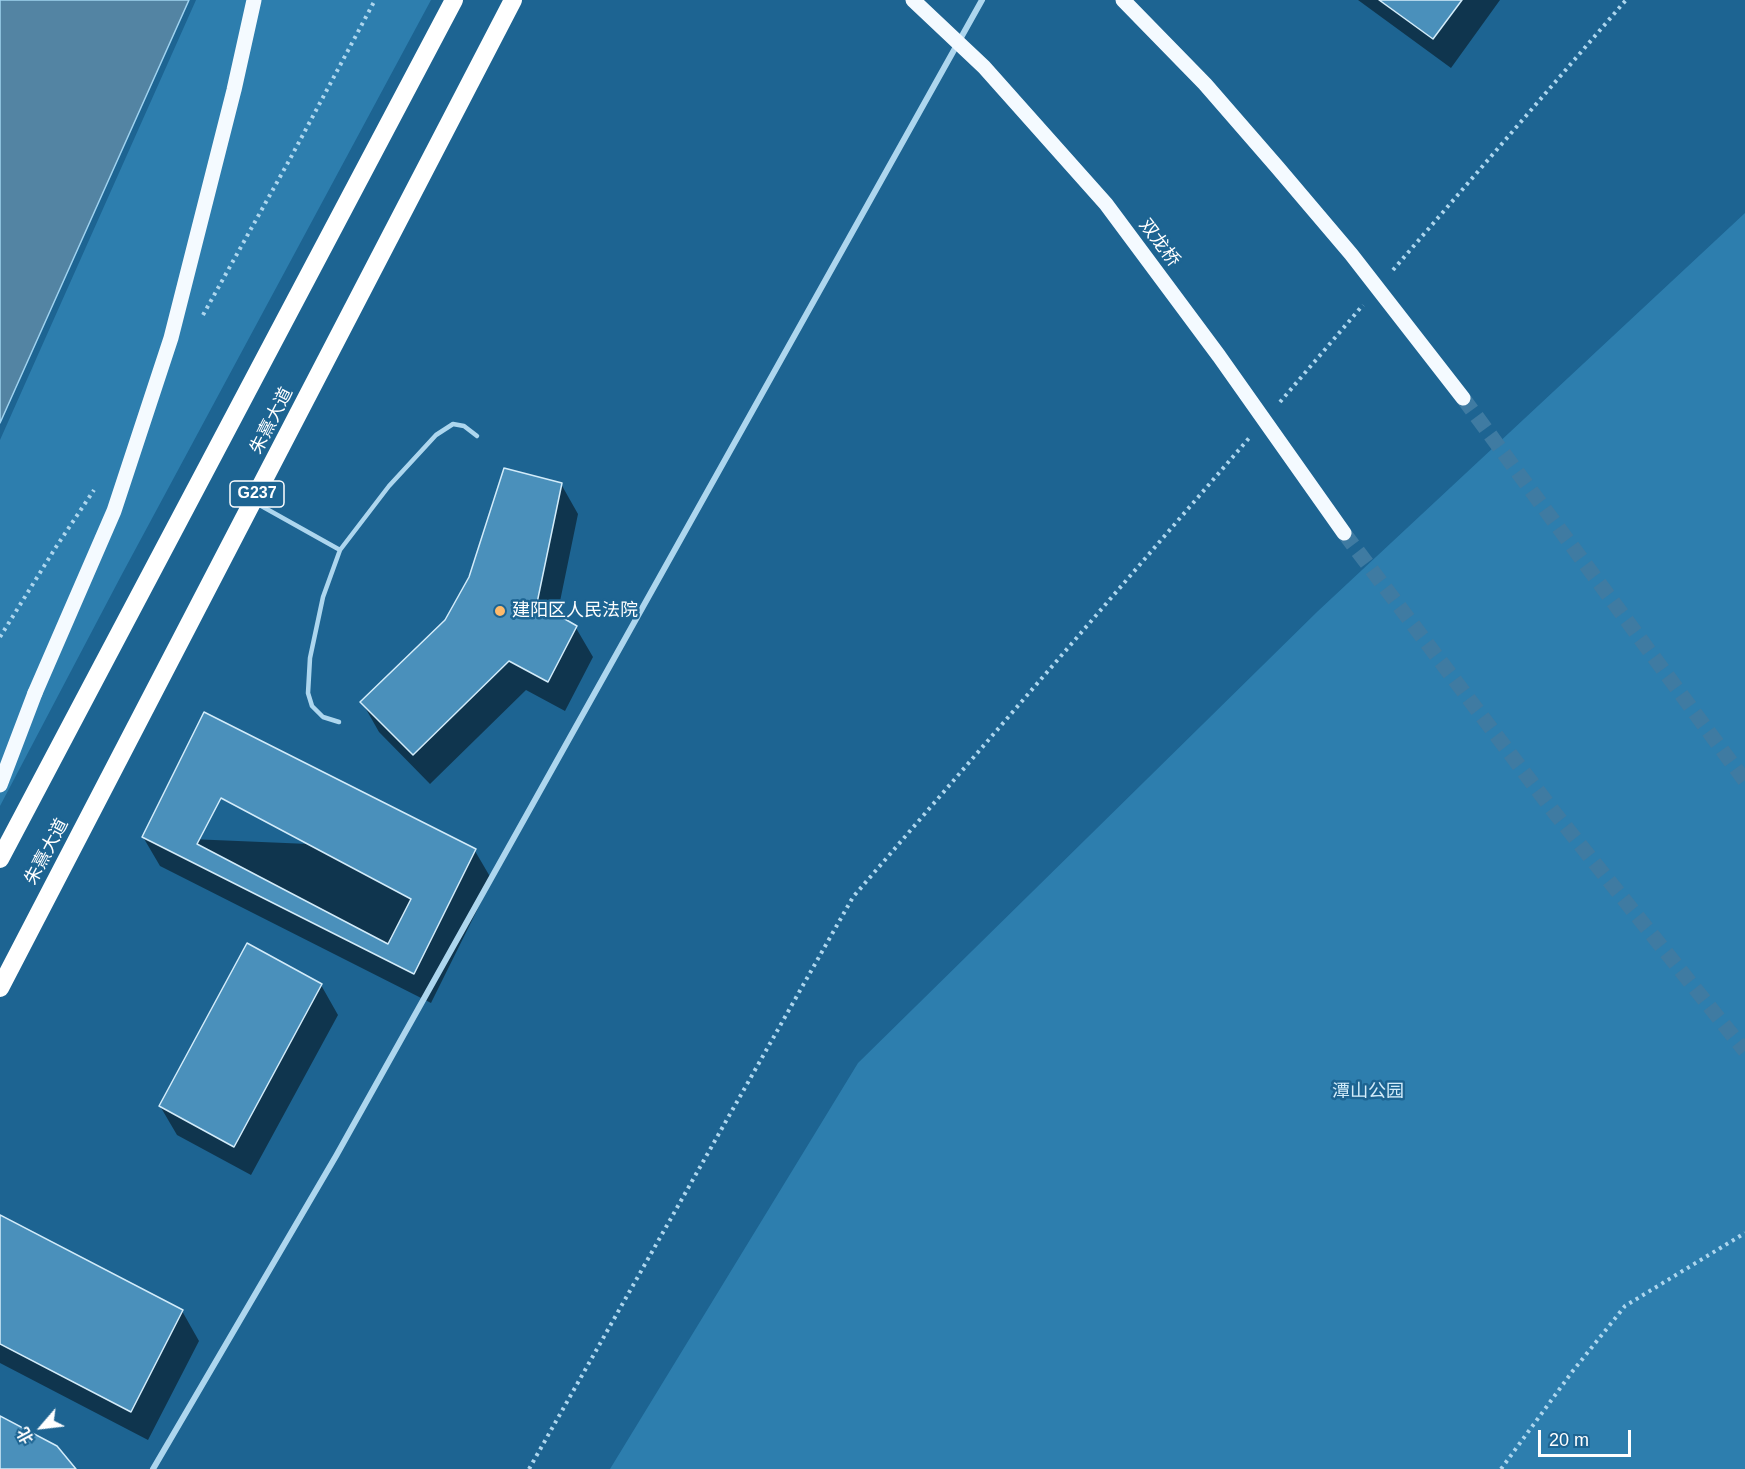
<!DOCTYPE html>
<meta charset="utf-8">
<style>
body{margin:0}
#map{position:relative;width:1745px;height:1469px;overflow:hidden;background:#1d6492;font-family:Helvetica,"Noto Sans SC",sans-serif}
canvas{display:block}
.north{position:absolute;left:12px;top:1397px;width:60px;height:60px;-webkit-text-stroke:4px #1d6492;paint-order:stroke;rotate:242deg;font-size:16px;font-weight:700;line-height:24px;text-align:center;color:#fff}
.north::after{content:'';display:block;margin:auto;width:21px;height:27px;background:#fff;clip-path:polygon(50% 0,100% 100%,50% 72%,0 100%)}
.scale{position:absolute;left:1538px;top:1430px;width:93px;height:27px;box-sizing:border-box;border:3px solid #fff;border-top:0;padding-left:8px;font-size:18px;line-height:21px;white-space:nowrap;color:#fff;-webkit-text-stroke:4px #1d6492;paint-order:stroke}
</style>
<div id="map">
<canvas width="1745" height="1469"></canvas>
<div class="north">北</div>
<div class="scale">20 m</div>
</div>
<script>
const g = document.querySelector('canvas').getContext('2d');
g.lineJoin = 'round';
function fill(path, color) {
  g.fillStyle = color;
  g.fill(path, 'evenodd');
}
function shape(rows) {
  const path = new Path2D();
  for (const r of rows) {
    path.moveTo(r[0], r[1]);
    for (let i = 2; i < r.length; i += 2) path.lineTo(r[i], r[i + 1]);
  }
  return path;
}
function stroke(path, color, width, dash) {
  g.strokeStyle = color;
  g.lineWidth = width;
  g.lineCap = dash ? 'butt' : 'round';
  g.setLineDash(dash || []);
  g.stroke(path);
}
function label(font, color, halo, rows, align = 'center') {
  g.font = font + ' Helvetica,"Noto Sans SC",sans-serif';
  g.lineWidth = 5;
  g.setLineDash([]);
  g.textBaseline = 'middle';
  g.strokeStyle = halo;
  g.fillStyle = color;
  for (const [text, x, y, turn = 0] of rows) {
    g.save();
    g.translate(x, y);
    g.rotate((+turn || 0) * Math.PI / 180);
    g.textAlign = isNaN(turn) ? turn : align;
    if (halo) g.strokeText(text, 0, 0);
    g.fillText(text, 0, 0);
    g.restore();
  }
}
fill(shape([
 [196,0,431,0,121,576,0,806,0,440],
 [1745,213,1745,1469,610,1469,858,1063,1318,611]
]), '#2d7eae');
const water = shape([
 [0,0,189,0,0,423,0,0]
]);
fill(water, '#5384a3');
stroke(water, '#a0d3f0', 1.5);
fill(shape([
 [1358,0,1500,0,1451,68],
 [561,484,578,514,557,616,576,628,593,657,565,711,526,690,430,784,379,732,362,702,446,621],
 [143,837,475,851,492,880,431,1003,160,866],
 [321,985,338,1015,251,1175,177,1135,160,1106],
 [0,1216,182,1311,199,1341,148,1440,0,1363]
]), '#0007');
const building = shape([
 [1379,0,1462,0,1433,39,1379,0],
 [504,468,562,483,537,603,577,626,548,682,509,661,413,755,360,702,445,620,469,577,504,468],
 [204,712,476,849,414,974,142,837,204,712],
 [221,798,411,899,388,944,197,844,221,798],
 [247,943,322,984,234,1147,159,1106,247,943],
 [0,1215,183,1310,131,1412,0,1344,0,1215],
 [0,1416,57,1446,76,1469,0,1469,0,1416]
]);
fill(building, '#4a90bb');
stroke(building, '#d3ecfa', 1.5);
stroke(shape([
 [1463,398,1745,781],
 [1344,533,1554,812,1745,1051]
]), '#3f7ba2', 15, [15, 8]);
stroke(shape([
 [1393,270,1626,0],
 [203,315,290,159,375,0],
 [1280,402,1363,305],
 [0,637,56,547,94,490],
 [529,1469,853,897,1250,437],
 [1501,1469,1572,1372,1625,1306,1745,1233]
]), '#add6ee', 4, [3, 4.5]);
stroke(shape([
 [256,503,340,550,389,486,436,435,453,424,464,426,477,436],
 [339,722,323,717,312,706,308,693,310,658,323,597,340,550]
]), '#add6ee', 4.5);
stroke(shape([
 [153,1469,336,1156,982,0]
]), '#add6ee', 6);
stroke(shape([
 [0,785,35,693]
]), '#f4faff', 15);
stroke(shape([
 [0,859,454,0],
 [0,988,513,0]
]), '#fff', 18);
stroke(shape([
 [913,0,984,67,1106,204,1219,356,1344,533],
 [1123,0,1205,84,1278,168,1351,254,1463,398],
 [35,693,114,511,171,338,234,90,254,0]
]), '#f4faff', 15);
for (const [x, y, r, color] of [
 [500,611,6,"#feba6b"]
]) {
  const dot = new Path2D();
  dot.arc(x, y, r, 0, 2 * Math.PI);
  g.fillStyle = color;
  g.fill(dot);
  stroke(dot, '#1d6492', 2);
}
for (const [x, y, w] of [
 [257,494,54]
]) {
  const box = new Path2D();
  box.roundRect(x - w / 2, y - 13, w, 26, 4.5);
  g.fillStyle = '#1d6492';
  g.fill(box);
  stroke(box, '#fff', 1.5);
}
label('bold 16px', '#fff', null, [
 ["G237",257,494]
]);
label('18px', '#fff', '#1d6492', [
 ["双龙桥",1159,243,53],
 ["朱熹大道",272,421,-63],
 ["朱熹大道",47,852,-62]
]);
label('18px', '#fff', '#1d6492', [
 ["建阳区人民法院",512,611]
], 'left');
label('18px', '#d3ecfa', '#1d6492', [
 ["潭山公园",1368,1092]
]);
</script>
